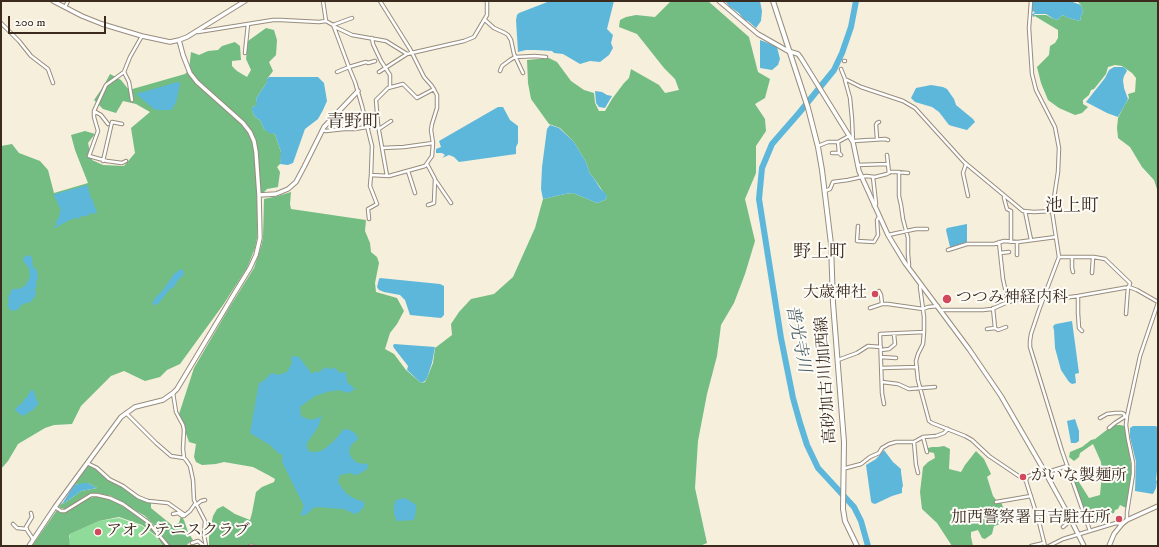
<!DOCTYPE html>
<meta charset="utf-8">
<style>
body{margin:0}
#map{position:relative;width:1159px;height:547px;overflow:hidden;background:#f6efdc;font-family:"IM FELL DW Pica",serif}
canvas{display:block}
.frame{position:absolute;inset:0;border:2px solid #3b2a1e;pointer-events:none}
.scale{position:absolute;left:8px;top:16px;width:98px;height:18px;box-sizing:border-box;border:2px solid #3b2a1e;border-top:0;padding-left:5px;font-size:12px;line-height:14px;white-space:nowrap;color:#3b2a1e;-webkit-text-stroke:3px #fdfcf7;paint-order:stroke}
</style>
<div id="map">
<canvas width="1159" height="547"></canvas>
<div class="frame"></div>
<div class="scale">200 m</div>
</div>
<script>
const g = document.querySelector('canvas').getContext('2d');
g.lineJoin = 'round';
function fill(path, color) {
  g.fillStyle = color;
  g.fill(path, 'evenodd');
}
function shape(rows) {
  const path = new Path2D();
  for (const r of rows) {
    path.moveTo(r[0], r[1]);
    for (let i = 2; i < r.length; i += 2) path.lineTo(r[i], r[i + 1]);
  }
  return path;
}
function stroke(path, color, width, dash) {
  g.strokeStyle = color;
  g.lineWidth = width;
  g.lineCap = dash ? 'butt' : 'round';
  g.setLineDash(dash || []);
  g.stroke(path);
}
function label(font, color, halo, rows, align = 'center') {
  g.font = font + ' "IM FELL DW Pica","Noto Serif JP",serif';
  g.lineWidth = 4;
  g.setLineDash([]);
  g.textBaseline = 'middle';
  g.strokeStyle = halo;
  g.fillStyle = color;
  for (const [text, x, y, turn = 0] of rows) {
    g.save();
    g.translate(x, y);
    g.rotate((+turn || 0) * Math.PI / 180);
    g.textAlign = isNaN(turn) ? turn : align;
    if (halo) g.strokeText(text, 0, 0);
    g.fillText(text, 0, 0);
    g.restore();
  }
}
fill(shape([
 [119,518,142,526,155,536,163,546,70,546,69,540,70,534,99,521]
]), '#8fdc9a');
fill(shape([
 [671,1,708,1,749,37,758,72,770,79,765,98,755,104,765,119,766,131,756,146,756,173,745,199,755,241,745,274,734,303,721,325,717,356,707,394,698,441,695,488,707,543,700,546,209,546,209,535,213,516,217,509,223,506,235,514,250,520,252,513,256,492,262,487,274,482,275,479,270,476,253,467,224,462,216,464,202,465,196,462,194,457,196,444,189,442,179,414,194,368,229,308,254,268,261,247,263,238,264,199,278,196,291,192,290,204,291,209,366,220,365,231,370,243,371,252,377,257,379,263,375,283,376,292,397,298,404,311,397,324,390,333,385,349,394,354,406,370,421,383,425,382,427,378,433,363,435,348,452,335,451,324,459,312,471,299,494,294,513,277,535,228,543,199,565,194,573,193,597,203,605,200,607,197,593,177,590,174,586,162,574,142,560,128,549,124,531,99,528,83,527,60,549,58,557,62,571,81,584,90,594,93,595,103,599,111,605,111,612,99,624,83,629,78,631,69,659,85,665,93,679,90,675,79,664,68,637,34,619,27,620,20,626,17,636,15,655,17],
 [1077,1,1158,1,1158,192,1154,180,1142,167,1130,147,1118,138,1117,128,1118,118,1124,106,1129,98,1128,94,1135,92,1136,78,1132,73,1122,66,1115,65,1108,67,1106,74,1094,89,1091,90,1089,95,1083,100,1083,104,1088,107,1082,113,1075,115,1059,108,1048,100,1041,83,1037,67,1049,55,1050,46,1055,43,1058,38,1058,30,1033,15,1046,15,1054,19,1058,20,1060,17,1063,15,1068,18,1080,21,1081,16,1083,12,1081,5],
 [266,28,274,30,277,40,276,55,269,62,273,71,267,79,267,82,257,97,256,101,258,105,252,107,252,111,255,117,260,120,264,129,269,132,275,134,281,152,281,158,280,164,277,167,280,172,278,187,267,189,257,199,257,238,255,248,247,268,223,305,180,364,167,370,160,377,145,381,124,371,111,376,81,406,72,424,54,425,45,428,18,444,8,461,1,469,1,146,12,144,19,153,40,161,48,170,54,193,88,183,75,150,71,135,85,131,95,134,88,143,92,160,103,165,124,166,135,153,131,128,150,112,136,104,123,101,116,113,103,109,94,100,103,87,110,74,121,80,129,90,185,74,189,70,191,52,199,55,208,51,218,50,222,46,235,42,240,46,241,60,232,61,232,66,237,71,247,77,251,70,246,59,248,41],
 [1113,425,1120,425,1125,426,1126,431,1132,472,1128,500,1126,508,1120,505,1118,509,1115,510,1114,513,1107,515,1100,521,1094,520,1087,514,1082,505,1068,465,1069,464,1071,471,1073,472,1074,476,1077,479,1089,498,1100,495,1102,474,1101,462,1093,444,1080,453,1079,457,1074,461,1069,457,1070,452,1082,447,1091,440,1095,439],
 [944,446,950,449,949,469,961,472,965,465,976,451,984,459,991,474,987,477,993,496,997,501,1001,502,1005,512,1004,523,994,526,992,534,985,539,982,538,978,530,971,532,971,537,973,546,952,546,937,523,922,509,920,492,923,467,928,462,935,458,934,453,929,452,926,450,928,448,932,447,938,447],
 [88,466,97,469,111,482,122,486,134,495,151,502,151,508,173,526,179,523,181,516,184,520,188,532,193,540,190,542,186,546,170,546,155,526,145,516,111,496,96,493,88,495,65,509,60,508,59,506,62,503,63,504,81,491,97,488,88,483,74,485],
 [98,496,104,497,119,504,136,514,148,523,166,546,163,546,155,535,142,525,119,517,99,521,70,534,69,536,70,546,32,546,57,510,61,513,64,513,89,498]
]), '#73bc82');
fill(shape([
 [550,1,614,1,607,29,613,35,611,43,613,48,609,55,600,62,590,61,580,64,563,54,554,53,552,51,535,50,526,50,518,52,516,20,517,15,519,13],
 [725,1,760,1,762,11,761,21,756,28,748,21,744,20,739,13,730,7],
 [1031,1,1070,1,1081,5,1083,12,1081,16,1080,21,1068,18,1063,15,1060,17,1058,20,1054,19,1046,14,1034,14,1035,16,1033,17,1032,14,1033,14,1035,12,1031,11],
 [760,40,768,43,777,47,780,59,778,65,772,70,760,68],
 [1114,67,1123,67,1126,69,1127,71,1124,76,1123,80,1124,88,1128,99,1118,117,1107,113,1086,102,1105,78,1109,70],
 [269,77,318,77,324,83,327,101,323,110,318,119,305,129,293,163,288,165,280,164,281,152,275,134,269,133,264,129,260,120,255,117,252,111,252,107,257,105,256,101,257,97,267,82,267,79],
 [178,82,180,83,176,103,173,107,173,108,171,110,158,110,154,109,136,94],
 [931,85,943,87,947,89,954,99,956,105,973,119,975,122,967,130,952,126,949,125,939,112,932,107,915,102,911,98,916,88],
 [595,91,602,92,607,95,612,96,605,108,599,107,596,103],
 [498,107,503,107,510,120,518,126,518,143,516,147,516,154,459,162,454,157,449,155,442,158,445,155,442,153,436,153,436,149,441,147,439,141],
 [550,125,559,128,574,142,586,162,590,174,593,177,600,188,605,193,607,197,605,200,597,203,573,193,565,194,543,199,541,189,542,167,547,129],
 [87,185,90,194,90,198,92,198,95,208,96,209,97,213,89,214,88,216,82,216,78,219,74,218,58,226,57,228,53,227,57,225,56,222,59,217,61,208,59,207,57,201,54,196,55,194],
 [967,224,967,242,952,247,950,247,946,230,947,228],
 [28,255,32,257,32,259,33,267,37,270,38,279,36,281,37,287,35,288,36,294,34,298,29,303,25,303,21,305,19,309,17,309,16,311,13,310,10,311,10,309,7,305,9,303,8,298,12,289,18,289,25,286,30,277,29,268,24,262,23,260,24,257],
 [181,269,183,270,184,275,178,280,174,287,170,289,158,304,154,305,152,304,156,297,163,290,174,274],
 [380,278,440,284,444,286,444,315,441,318,410,315,405,300,400,295,384,292,379,290,377,287,379,279],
 [1072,321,1079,373,1075,374,1076,383,1072,384,1069,382,1061,370,1055,348,1054,330,1053,327,1054,325,1056,324],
 [394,344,435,347,432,363,427,378,425,381,421,383,407,370,408,366,394,348,393,346],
 [293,356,299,357,312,374,314,372,319,372,326,367,329,369,335,368,340,373,346,372,347,382,355,389,349,393,338,390,327,392,315,396,300,407,301,416,305,418,311,420,318,418,322,415,318,427,307,443,307,448,310,452,317,452,323,450,334,441,344,429,350,430,356,434,358,439,351,445,349,452,351,457,357,463,368,464,367,469,361,473,355,475,350,473,340,475,338,480,339,484,346,493,353,498,364,502,364,507,359,512,355,514,343,509,318,507,313,508,307,514,301,516,301,514,304,506,282,462,283,455,278,453,270,445,250,433,259,383,265,380,268,376,272,373,278,375,287,372,292,363,291,358],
 [31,390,34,391,36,399,39,403,34,409,23,416,17,412,15,409,24,401,25,398,28,397,28,393,30,393],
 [1075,419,1079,431,1079,441,1076,443,1071,443,1067,421],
 [1133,426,1155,426,1158,427,1158,462,1156,480,1157,481,1156,488,1153,494,1135,491,1136,462,1130,437,1130,428],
 [884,450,893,462,901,469,901,472,903,486,902,488,902,493,892,496,875,504,872,503,871,501,866,465,876,459],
 [84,483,88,483,97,488,81,491,63,504,62,504,74,485],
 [405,498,413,503,416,505,416,510,414,520,397,521,394,514,394,506,396,500]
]), '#5db7db');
stroke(shape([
 [856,1,851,27,842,53,834,70,799,113,772,144,762,168,759,199,781,338,793,398,800,423,807,445,818,468,854,507,861,521,868,546]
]), '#5db7db', 6);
const street = shape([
 [323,1,326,21,333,25,334,27,350,70,355,82,362,106,372,146,371,175,389,176,425,166,432,156,433,143,431,130,432,124,437,108,437,95,432,86,424,77,410,49,380,1],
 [1031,1,1029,28,1032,74,1036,90,1055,127,1059,148,1058,172,1052,211,1059,257,1039,310,1031,334,1030,341,1030,347,1062,451,1090,531],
 [65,7,68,1],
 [485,20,494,28,505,33,508,35,511,40,514,54,523,73],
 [1,23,19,41,31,56,48,69,53,83],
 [333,25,352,18],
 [335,27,352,35,386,41,407,54,464,41,474,37,487,15,487,1],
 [196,31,198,32,273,20,281,20,319,22,326,21],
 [372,38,373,44,381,61,390,75,390,87],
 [245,53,248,24],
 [844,61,845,61],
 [841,69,845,79,861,87,903,101,915,108,964,162,1023,211,1034,212,1052,211],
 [500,71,502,66,510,60,515,57,535,56,546,57],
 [124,72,129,82,132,100],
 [337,72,349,67,366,62,368,63,375,61],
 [379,72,407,54],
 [845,80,850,98,852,119,853,142],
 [94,111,101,115,108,124],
 [379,129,391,121],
 [322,130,326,131,344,129,355,129,378,125],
 [877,139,876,125,877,123,879,122],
 [854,141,885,139,888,140],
 [838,142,839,153],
 [818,146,828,142,838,142,849,136],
 [382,148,404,147,433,143],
 [832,153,839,153,841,155],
 [887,155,889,173],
 [103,161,112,122,122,124],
 [126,161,122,163,107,161,89,156,98,131,94,117,94,111,106,85,124,72,130,57,142,36],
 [427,164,435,179,434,203,428,205],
 [966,164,963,173,968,196],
 [857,165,888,164],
 [408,171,415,193],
 [899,172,899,196,901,205,903,219,908,238,908,254,909,265,908,266],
 [387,176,378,125,376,100,388,88,403,84,417,98,434,89],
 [873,177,876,204,874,206],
 [436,181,451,203],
 [825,191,830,189,833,182,848,180,866,176,875,177,887,174,890,172,897,172,908,173],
 [1005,196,1004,198,1007,209,1011,211,1011,242],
 [1025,211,1031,240],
 [369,219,368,209,377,204,370,186,371,175],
 [858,226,857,241,874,242,878,235,877,220,879,217],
 [888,235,916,229,927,229],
 [999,242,1003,279,1008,302],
 [948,250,967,244,994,244,1004,241,1018,242,1056,237],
 [1000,253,1009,252],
 [1017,255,1017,242],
 [1059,257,1094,257,1105,259,1130,283,1129,287],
 [1072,258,1072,268,1073,272],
 [1092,273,1093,258],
 [921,284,920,287,924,317,924,332,923,344,918,354,916,361,918,380,929,421,932,423,965,436,972,440,989,456,1026,481,1039,522,1045,546],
 [879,291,881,295,882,304],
 [1078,296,1078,313,1079,328,1082,331],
 [870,308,882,304,888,304,923,309,928,307,938,306],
 [993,308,995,328],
 [942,310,983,310,992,309,1008,302,1021,299,1032,298,1055,299,1078,296,1129,287,1137,290,1158,302],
 [1126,314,1128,287],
 [987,329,995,328,998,330,1006,327],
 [881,350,889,349,894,345,895,344,894,334],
 [881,357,896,358],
 [838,360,857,353,868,346,881,347],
 [882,368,917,367],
 [882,382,898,384,909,389,935,387],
 [173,393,176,412,183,425,184,430,183,449,184,458],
 [884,404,882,393,880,334,924,332],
 [126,413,156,443,171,456,184,458,186,460,190,466,193,480,194,500,205,521,204,536,206,546],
 [1100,418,1107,414,1115,413,1122,413,1124,414,1125,417],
 [1109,428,1115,423,1126,416],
 [923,437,927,452],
 [914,442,916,465,918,473],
 [87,463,97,468,109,479,123,486,138,497,148,501,168,503,185,515,190,511,195,504],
 [844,468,846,468,861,464,870,457,879,453,882,448,889,444,896,442,914,442,923,437,936,436,944,433,948,429],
 [1026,481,1027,477,1031,475,1051,471,1067,466],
 [996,502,1031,496],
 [196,505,201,501,205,500],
 [55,507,61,511,65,511,91,495,97,495,110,498,123,504,148,522,168,546],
 [31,513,32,517,26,527,27,530,33,539],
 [173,514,178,513,182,516,184,516],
 [1127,520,1127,512,1133,474,1133,463,1128,439,1126,425,1127,416,1140,356,1158,303],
 [13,524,17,528,27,529],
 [1063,527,1071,520],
 [192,543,198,541,204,546],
 [250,546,253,546],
 [1031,546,1044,543],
 [1049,546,1063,539,1116,523,1122,524]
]);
const secondary = shape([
 [53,1,82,16,102,24,142,36,170,42,179,40,187,37,245,1],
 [719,1,758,34,788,51,798,54,801,58,853,142,859,171,888,235,905,263,969,349,1001,396,1045,472,1067,512,1084,546],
 [259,195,276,194,288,189,296,182,304,167,324,127,358,91],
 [29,546,55,507,121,417,135,407,163,400,173,393,177,389,234,294,250,268,256,255,260,238,259,195,256,152,254,141,250,132,243,123,197,82,190,73,183,55,179,40],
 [1109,546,1114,534,1122,524,1127,520,1158,506]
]);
const primary = shape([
 [773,1,808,108,818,147,822,170,831,244,833,303,844,442,843,509,845,521,857,546]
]);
stroke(street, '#988c7d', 4.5);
stroke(secondary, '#988c7d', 5.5);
stroke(primary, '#988c7d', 6);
stroke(street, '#fff', 2.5);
stroke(secondary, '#fff', 3.5);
stroke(primary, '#fff', 4);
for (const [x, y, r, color] of [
 [875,294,4,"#d1495b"],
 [947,299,5,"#d1495b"],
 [1023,477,4,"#d1495b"],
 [1119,519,4,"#d1495b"],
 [98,532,4,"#d1495b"]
]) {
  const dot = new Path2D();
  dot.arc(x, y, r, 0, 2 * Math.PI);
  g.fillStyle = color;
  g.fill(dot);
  stroke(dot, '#fdfcf7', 1.5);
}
label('16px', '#3b2a1e', '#fdfcf7', [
 ["大歳神社",867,294,"right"],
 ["つつみ神経内科",956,299],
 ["がいな製麺所",1031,477],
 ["加西警察署日吉駐在所",1111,519,"right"],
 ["アオノテニスクラブ",106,532]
], 'left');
label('16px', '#3b2a1e', '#fdfcf7', [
 ["高砂加古川加西線",827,380,-94]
]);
label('italic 17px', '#475b60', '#fdfcf7', [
 ["普光寺川",797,339,79]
]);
label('18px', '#3b2a1e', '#fdfcf7', [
 ["青野町",353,123],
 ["池上町",1072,207],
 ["野上町",820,253]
]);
</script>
